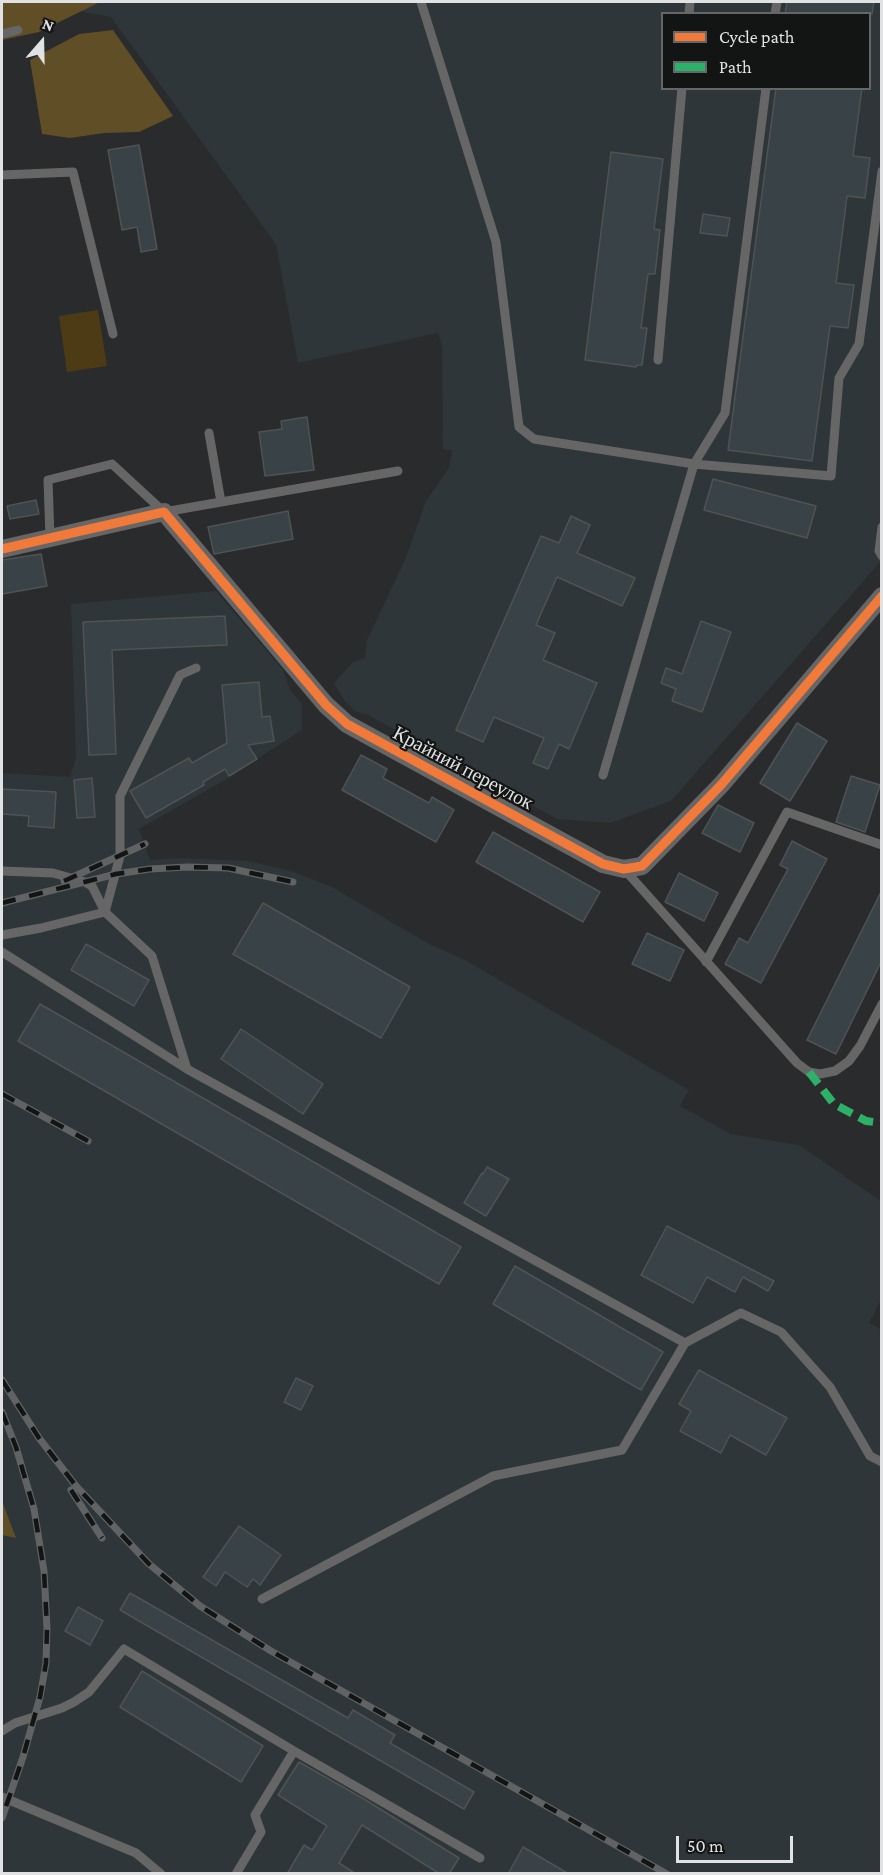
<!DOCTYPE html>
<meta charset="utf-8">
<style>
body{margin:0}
#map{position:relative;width:883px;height:1875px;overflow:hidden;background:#2a2b2c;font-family:"Crimson Pro",serif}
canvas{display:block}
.frame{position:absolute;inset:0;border:3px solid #e0e2e3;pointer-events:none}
.legend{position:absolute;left:661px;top:12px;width:210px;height:78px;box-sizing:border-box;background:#131414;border:2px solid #656667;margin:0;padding:8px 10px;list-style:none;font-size:18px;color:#e0e2e3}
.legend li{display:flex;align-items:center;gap:12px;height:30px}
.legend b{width:30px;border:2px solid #656667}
.north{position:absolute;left:12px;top:12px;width:60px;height:60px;-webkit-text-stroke:4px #131414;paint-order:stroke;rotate:20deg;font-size:16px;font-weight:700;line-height:24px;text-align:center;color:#e0e2e3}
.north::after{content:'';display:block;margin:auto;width:21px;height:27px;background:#e0e2e3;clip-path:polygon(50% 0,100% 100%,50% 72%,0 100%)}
.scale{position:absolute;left:676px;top:1836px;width:117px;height:27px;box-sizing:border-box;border:3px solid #e0e2e3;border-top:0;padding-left:8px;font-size:18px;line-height:21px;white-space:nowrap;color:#e0e2e3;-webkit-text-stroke:4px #131414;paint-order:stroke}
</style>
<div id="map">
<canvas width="883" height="1875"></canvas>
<div class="frame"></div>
<ul class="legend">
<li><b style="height:8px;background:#f17a3a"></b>Cycle path</li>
<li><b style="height:8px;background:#2db169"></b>Path</li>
</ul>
<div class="north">N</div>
<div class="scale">50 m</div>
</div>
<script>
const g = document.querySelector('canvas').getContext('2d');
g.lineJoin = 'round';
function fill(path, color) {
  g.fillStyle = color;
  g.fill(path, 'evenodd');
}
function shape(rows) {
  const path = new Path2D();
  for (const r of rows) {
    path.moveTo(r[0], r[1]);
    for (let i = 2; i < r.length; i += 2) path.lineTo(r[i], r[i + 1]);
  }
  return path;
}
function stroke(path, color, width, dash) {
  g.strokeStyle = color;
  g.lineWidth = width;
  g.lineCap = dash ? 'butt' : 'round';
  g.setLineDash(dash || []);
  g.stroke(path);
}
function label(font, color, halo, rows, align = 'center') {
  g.font = font + ' "Crimson Pro",serif';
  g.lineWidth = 4.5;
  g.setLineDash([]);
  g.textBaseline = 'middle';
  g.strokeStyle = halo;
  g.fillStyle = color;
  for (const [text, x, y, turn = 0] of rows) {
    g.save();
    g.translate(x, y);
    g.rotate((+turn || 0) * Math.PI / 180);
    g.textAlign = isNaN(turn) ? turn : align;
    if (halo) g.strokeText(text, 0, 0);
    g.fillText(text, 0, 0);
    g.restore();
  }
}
fill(shape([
 [46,2,881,2,881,561,671,801,610,823,557,819,368,715,355,711,345,702,334,683,353,662,365,658,367,640,405,560,426,501,449,468,452,450,443,449,442,346,438,333,298,363,276,244,111,17,48,6],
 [662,14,870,14,870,88,662,88],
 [216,591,283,670,290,690,302,704,302,730,225,780,139,829,150,860,176,858,248,861,291,871,332,887,429,944,465,960,689,1090,680,1106,731,1134,799,1145,881,1201,881,1300,869,1323,882,1330,881,1873,2,1873,2,773,70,777,76,758,71,604]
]), '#2e3639');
fill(shape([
 [98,310,107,366,67,372,59,316]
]), '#4c3b14');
fill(shape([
 [2,2,100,2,39,32,2,40],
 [113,30,173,116,139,132,104,133,70,138,42,134,30,60,79,34],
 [2,1501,16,1538,2,1535]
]), '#604e27');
const building = shape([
 [787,2,874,2,872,14,785,14,787,2],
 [776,88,862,88,853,156,870,158,865,198,847,196,836,283,854,285,848,328,830,326,812,461,728,450,776,88],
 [139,145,157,249,141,252,137,227,122,230,108,150,139,145],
 [611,152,663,159,654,229,660,230,655,274,648,274,641,328,647,328,642,365,637,365,636,367,585,360,611,152],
 [703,214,730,218,727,236,700,233,703,214],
 [307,417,314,470,265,476,259,432,282,429,281,421,307,417],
 [713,479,816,506,807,538,704,510,713,479],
 [36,500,39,514,10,519,7,506,36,500],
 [288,511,293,539,214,554,208,527,288,511],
 [571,516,590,525,577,553,635,578,622,606,557,577,536,625,555,633,543,660,597,683,569,749,559,744,548,769,533,763,544,738,494,717,483,742,456,730,541,536,559,543,571,516],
 [41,554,47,586,2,594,2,560,41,554],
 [225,616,227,645,112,650,116,754,89,755,83,622,225,616],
 [701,621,731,632,702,712,672,701,676,689,661,683,666,668,682,674,701,621],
 [259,682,262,717,270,716,274,741,248,745,257,759,229,776,225,769,203,782,204,785,146,818,130,791,189,758,192,763,227,743,222,685,259,682],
 [797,723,827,741,790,801,760,783,797,723],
 [361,755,387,769,383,778,429,803,432,797,454,810,436,842,342,790,361,755],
 [851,776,880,785,865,832,836,822,851,776],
 [92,778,95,817,77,818,74,780,92,778],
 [2,789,56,792,54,828,28,826,29,816,2,814,2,789],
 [718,805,754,823,740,852,702,833,718,805],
 [493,832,600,892,583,922,476,862,493,832],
 [792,841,827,859,761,983,725,964,739,938,748,943,788,869,780,865,792,841],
 [679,873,718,893,704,921,665,902,679,873],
 [882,890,882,960,836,1054,807,1040,882,890],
 [263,903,410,987,381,1038,233,954,263,903],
 [647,933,684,950,670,981,632,964,647,933],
 [86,944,149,980,134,1006,71,970,86,944],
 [40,1004,461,1247,439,1284,18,1041,40,1004],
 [241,1029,323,1084,303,1114,221,1059,241,1029],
 [487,1167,509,1179,486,1216,464,1203,482,1173,483,1174,487,1167],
 [667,1226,774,1281,768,1291,743,1277,735,1292,707,1277,693,1303,641,1275,667,1226],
 [515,1266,663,1352,641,1390,493,1304,515,1266],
 [699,1370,787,1418,766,1455,730,1435,721,1453,680,1431,691,1411,679,1404,699,1370],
 [296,1378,313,1386,301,1410,284,1402,296,1378],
 [239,1526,281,1555,260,1585,253,1579,247,1587,225,1572,216,1586,203,1577,239,1526],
 [130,1593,348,1718,353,1710,395,1735,390,1743,474,1792,464,1809,120,1610,130,1593],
 [78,1607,103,1621,90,1645,65,1631,78,1607],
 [142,1671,263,1746,241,1782,120,1707,142,1671],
 [299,1762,364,1799,459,1858,449,1874,440,1874,362,1825,339,1863,356,1874,287,1874,304,1845,312,1850,327,1826,278,1795,299,1762],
 [523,1847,569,1874,508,1874,523,1847]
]);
fill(building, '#394247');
stroke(building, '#515253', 1.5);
stroke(shape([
 [421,2,496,242,519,427,534,439,694,464,603,775],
 [689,14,690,2],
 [775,14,777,2],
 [2,34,18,30],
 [766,88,725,413,694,464,831,476,839,378,859,344,882,171],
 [2,175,73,172,113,334],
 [658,360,682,88],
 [209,433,221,502],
 [882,527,879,551,882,556],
 [50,538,48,480,112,464,164,512,398,471],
 [624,869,797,1063,809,1072,820,1074,835,1071,849,1061,860,1046,882,1004],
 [2,871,53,873,85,882,92,886,105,912,152,956,187,1069],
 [2,935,41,928,105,912,120,856,120,796,180,675,196,668],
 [2,952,187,1069,685,1343,741,1313,781,1332,830,1387,870,1456,882,1462],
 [706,962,787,812,882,845],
 [262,1599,493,1476,622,1450,685,1343],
 [2,1731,15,1723,62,1708,74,1702,89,1692,124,1649,294,1751,480,1858],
 [2,1797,136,1853,161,1874],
 [236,1874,261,1832,255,1815,294,1751]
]), '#666', 9);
stroke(shape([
 [2,549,164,512,326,705,347,724,603,864,624,869,642,866,721,785,882,596]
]), '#666', 18);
const rail = shape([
 [64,881,145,844],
 [2,903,116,874,150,869,187,867,228,868,293,882],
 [2,1094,88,1141],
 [2,1380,39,1438,76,1486,149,1564,200,1606,271,1651,667,1874],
 [2,1412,16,1447,34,1509,44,1571,47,1628,46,1663,40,1697,23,1757,2,1818],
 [71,1490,102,1538]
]);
stroke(rail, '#616263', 7);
stroke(rail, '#131414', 4.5, [14]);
stroke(shape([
 [809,1072,834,1104,866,1121,882,1123]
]), '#2db169', 8, [15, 8]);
stroke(shape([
 [2,549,164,512,326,705,347,724,603,864,624,869,642,866,721,785,882,596]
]), '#f17a3a', 9);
label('20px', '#e0e2e3', '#131414', [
 ["Крайний переулок",463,768,28]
]);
</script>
